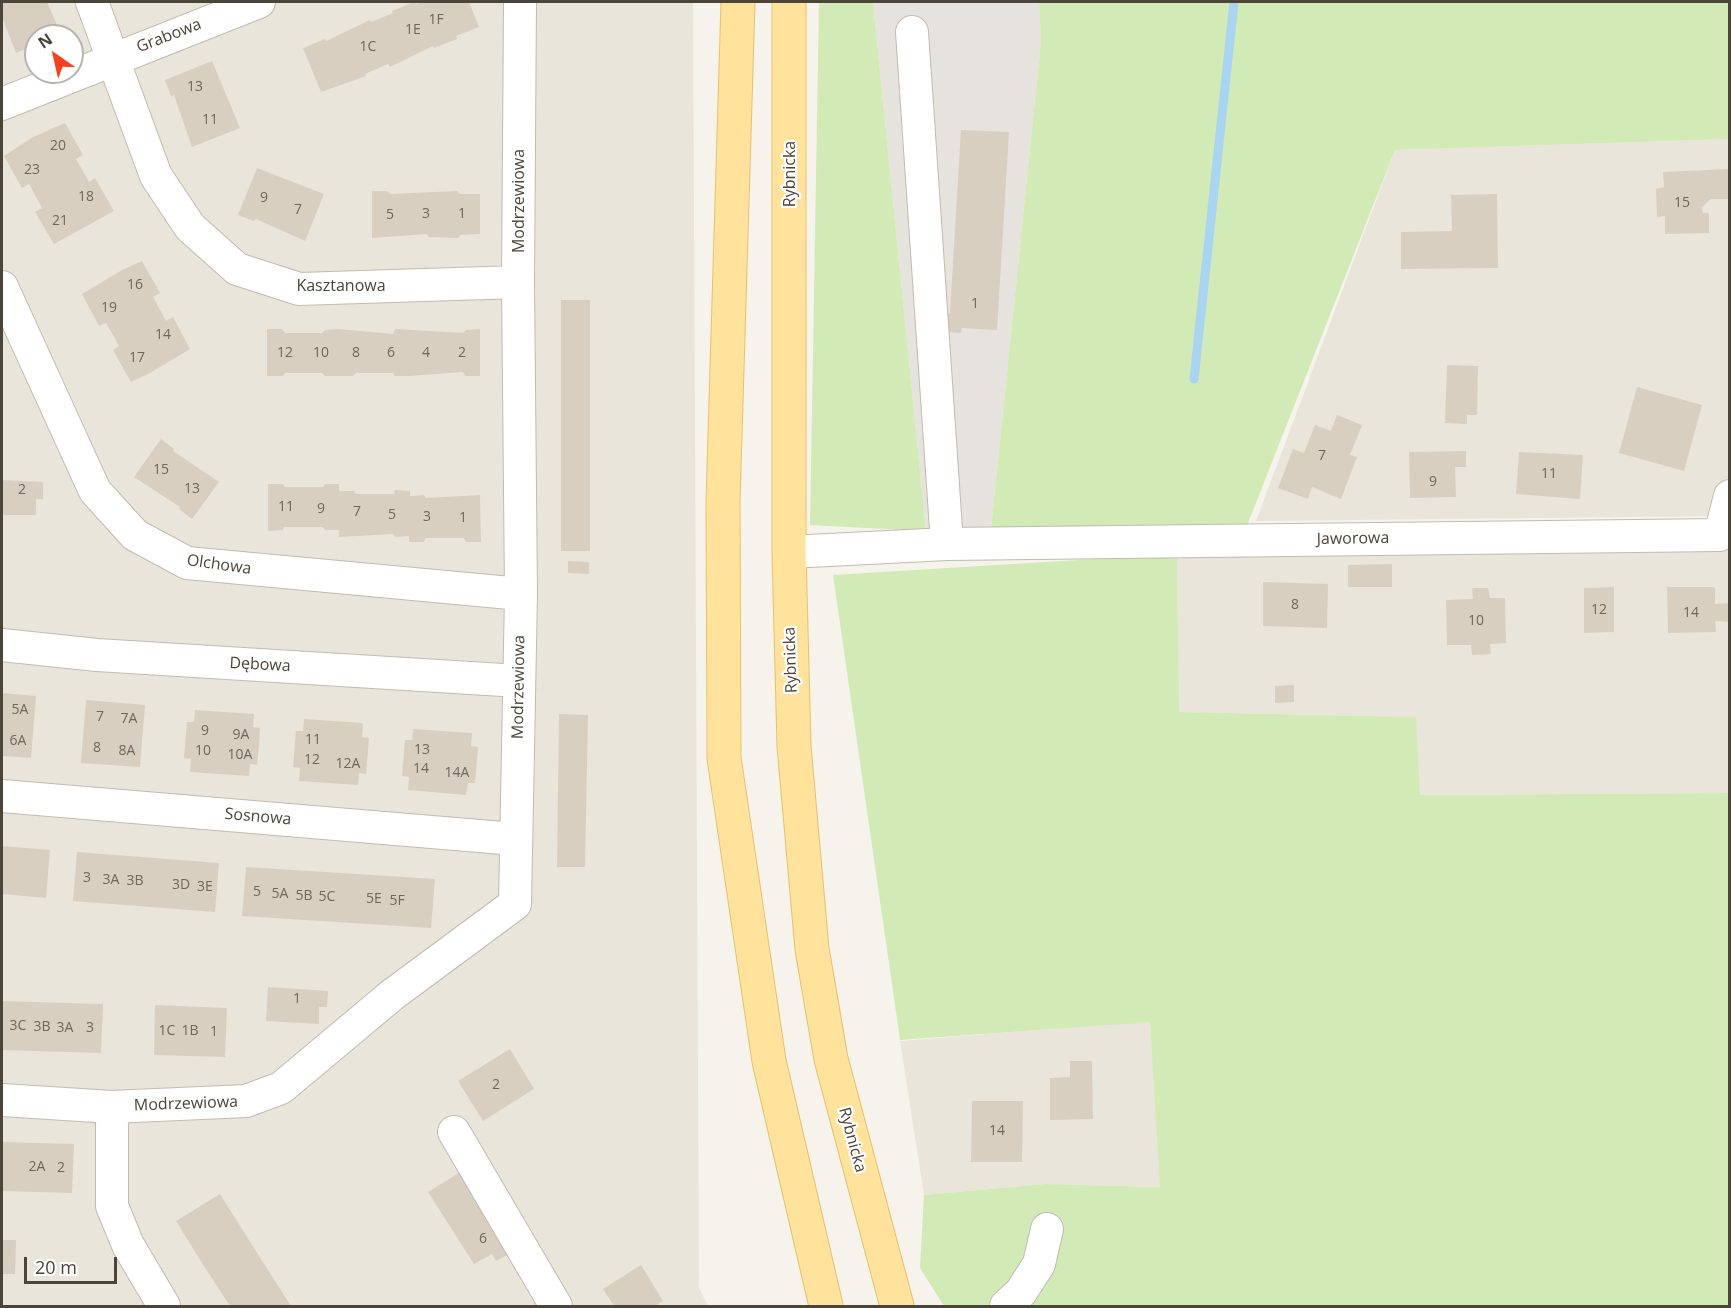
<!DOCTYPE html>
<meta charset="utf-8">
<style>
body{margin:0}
#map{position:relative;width:1731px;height:1308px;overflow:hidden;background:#f6f3ec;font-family:"Open Sans",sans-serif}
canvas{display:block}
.frame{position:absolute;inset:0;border:3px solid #4b4439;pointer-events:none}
.north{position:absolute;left:24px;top:24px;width:60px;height:60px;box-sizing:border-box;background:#fff;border:2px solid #b7b4b0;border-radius:50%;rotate:326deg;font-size:16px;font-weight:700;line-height:24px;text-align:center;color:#4b4439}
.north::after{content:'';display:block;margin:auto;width:21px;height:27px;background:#fc3f1d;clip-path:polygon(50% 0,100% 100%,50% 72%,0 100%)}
.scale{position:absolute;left:24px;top:1257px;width:93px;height:27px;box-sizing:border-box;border:3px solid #4b4439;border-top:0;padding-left:8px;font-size:18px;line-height:21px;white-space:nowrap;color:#4b4439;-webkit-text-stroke:4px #fff;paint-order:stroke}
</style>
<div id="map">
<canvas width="1731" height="1308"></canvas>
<div class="frame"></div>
<div class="north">N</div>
<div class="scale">20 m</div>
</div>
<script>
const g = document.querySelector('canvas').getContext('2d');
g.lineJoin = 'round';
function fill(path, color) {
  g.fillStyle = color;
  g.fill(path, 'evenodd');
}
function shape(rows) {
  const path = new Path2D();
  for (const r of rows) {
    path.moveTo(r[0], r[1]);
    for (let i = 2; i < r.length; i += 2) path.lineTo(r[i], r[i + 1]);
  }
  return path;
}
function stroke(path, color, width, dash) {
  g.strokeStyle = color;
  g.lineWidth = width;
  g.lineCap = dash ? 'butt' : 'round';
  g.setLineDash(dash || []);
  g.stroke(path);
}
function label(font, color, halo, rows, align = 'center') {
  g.font = font + ' "Open Sans",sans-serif';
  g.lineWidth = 4.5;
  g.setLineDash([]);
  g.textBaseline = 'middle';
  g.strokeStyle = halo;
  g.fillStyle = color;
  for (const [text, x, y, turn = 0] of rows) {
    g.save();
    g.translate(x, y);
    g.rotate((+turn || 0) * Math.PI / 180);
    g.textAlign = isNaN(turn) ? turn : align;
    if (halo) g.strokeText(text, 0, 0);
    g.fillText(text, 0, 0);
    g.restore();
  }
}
fill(shape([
 [2,2,693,2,699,1288,708,1306,2,1306],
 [36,36,72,36,72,72,36,72],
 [1729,139,1729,516,1256,521,1395,150],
 [1729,546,1729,793,1420,795,1415,717,1178,712,1177,554],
 [1150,1021,1161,1187,1045,1184,924,1195,900,1041]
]), '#eae5da');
fill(shape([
 [873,2,1039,2,1041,41,991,529,926,531]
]), '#e6e2dd');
fill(shape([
 [819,2,873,2,926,531,810,525],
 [1039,2,1729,2,1729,139,1395,150,1246,528,991,529,1041,41],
 [1177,554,1179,712,1416,717,1420,795,1729,793,1729,1306,944,1306,920,1268,924,1195,1045,1184,1160,1187,1150,1022,900,1040,833,575]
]), '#d2eab5');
stroke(shape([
 [1194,379,1234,2]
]), '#a9d4f2', 9);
fill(shape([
 [2,2,47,2,61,34,36,36,36,45,16,53,2,17],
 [414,2,416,4,422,2,469,2,479,27,456,36,457,39,434,48,433,46,390,67,388,64,365,74,366,76,321,92,303,48,325,39,326,41,370,20,371,22,393,13,392,11],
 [212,61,240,128,192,147,174,95,171,96,165,80],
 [65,123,83,155,76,159,89,182,95,178,114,211,54,244,35,212,42,208,29,184,22,188,4,156,33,137],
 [961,130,1009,132,997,330,962,328,961,333,945,332,946,313,950,313],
 [257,168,324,194,305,241,256,219,254,221,238,215],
 [1730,169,1730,199,1711,199,1702,207,1703,213,1709,213,1709,233,1665,234,1665,216,1657,217,1656,189,1664,187,1663,172],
 [372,191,387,191,390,194,457,191,460,194,480,194,480,234,460,235,458,238,429,237,427,234,372,238],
 [1497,194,1498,268,1401,269,1401,232,1452,231,1451,195],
 [142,261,160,293,153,297,166,321,173,317,190,349,150,373,131,382,113,350,119,346,113,335,106,323,99,326,82,294,122,270],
 [561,300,590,300,590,551,561,551],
 [267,329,282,329,285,333,322,333,325,330,338,329,393,334,395,329,463,333,466,330,480,329,480,376,465,376,463,372,409,376,395,376,393,373,356,373,353,376,325,376,322,373,285,373,283,376,267,376],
 [1447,365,1478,366,1477,415,1467,415,1467,424,1445,423],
 [1637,387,1702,405,1684,471,1619,453],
 [1337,415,1362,425,1350,455,1357,457,1341,499,1312,487,1308,499,1278,488,1293,449,1304,453,1315,425,1331,431],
 [161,439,174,449,173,451,219,482,192,519,179,509,180,507,134,477],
 [1466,451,1466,467,1455,467,1456,497,1410,498,1409,452],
 [1519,452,1583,455,1580,499,1516,494],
 [2,480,43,482,43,499,36,499,36,515,2,515],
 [268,484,283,484,285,487,323,487,325,484,339,484,339,491,353,491,356,494,394,494,395,490,410,491,410,496,424,495,426,498,480,495,481,542,466,542,464,538,425,538,424,542,409,542,409,536,396,537,393,534,339,537,339,530,325,530,323,527,284,527,283,530,268,531],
 [568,561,589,562,589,574,568,573],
 [1392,564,1392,587,1348,587,1348,565],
 [1263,582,1328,584,1327,628,1263,626],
 [1614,587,1614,632,1584,633,1584,588],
 [1667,587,1715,587,1715,604,1729,603,1729,622,1715,621,1716,632,1668,633],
 [1472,588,1488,588,1490,598,1505,598,1506,643,1490,644,1491,654,1472,655,1471,645,1447,645,1446,600,1473,599],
 [1294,685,1294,702,1275,703,1275,686],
 [2,693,36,696,31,758,2,756],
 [86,700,145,705,140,767,81,763],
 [195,710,254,714,253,727,260,728,259,746,257,765,250,764,249,776,190,772,191,759,184,758,187,722,194,722],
 [559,714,588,715,585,867,557,867],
 [304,719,363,723,362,737,369,738,366,774,359,773,358,785,299,781,300,768,293,767,296,731,303,731],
 [413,729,472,733,471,746,478,747,475,783,468,783,466,795,408,790,409,777,402,776,405,740,412,740],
 [2,846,50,850,46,898,2,894],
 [77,852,219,863,215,912,73,901],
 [246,867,435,879,431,928,242,916],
 [268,987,328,991,327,1007,319,1007,319,1024,266,1021],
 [2,1001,103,1004,101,1053,2,1050],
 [155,1005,227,1008,225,1057,154,1055],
 [510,1049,534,1089,483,1121,458,1081],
 [1070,1061,1092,1061,1093,1119,1050,1120,1050,1078,1070,1077],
 [972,1101,1023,1101,1022,1162,971,1162],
 [2,1142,74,1144,72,1193,2,1191],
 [465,1169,514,1251,496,1261,492,1254,474,1264,428,1192],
 [220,1194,259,1256,291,1306,230,1306,202,1263,176,1221],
 [2,1240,16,1240,15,1274,2,1274],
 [641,1265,663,1301,655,1306,614,1306,603,1289]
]), '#d8cfc1');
const minor = shape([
 [92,2,156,176,190,227,237,269,299,289,518,282],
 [912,32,947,544],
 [2,104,259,2],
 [2,287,95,491,135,535,187,563,521,594],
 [789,552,947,544,1720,535,1730,496],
 [2,645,97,655,519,681],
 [2,796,515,839],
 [2,1100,112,1107],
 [454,1132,556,1306],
 [164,1306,128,1245,112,1206,112,1107,246,1101,281,1088,392,995,515,904,521,594,518,282,520,2],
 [1006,1306,1021,1292,1039,1264,1047,1229]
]);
const major = shape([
 [738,2,723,502,724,758,769,1061,826,1306],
 [789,2,789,552,794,746,812,949,831,1059,897,1306]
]);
stroke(minor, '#c2bbae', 34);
stroke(major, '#e6c16a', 35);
stroke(minor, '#fff', 32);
stroke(major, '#ffe39c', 33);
label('14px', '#6e675b', null, [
 ["1F",436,20],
 ["1E",413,30],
 ["1C",368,47],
 ["13",195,87],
 ["11",210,120],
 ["20",58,146],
 ["23",32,170],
 ["18",86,197],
 ["9",264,198],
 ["15",1682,203],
 ["7",298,210],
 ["3",426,214],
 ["1",462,214],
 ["5",390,215],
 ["21",60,221],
 ["16",135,285],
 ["1",975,304],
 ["19",109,308],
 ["14",163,335],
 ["12",285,353],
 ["10",321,353],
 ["8",356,353],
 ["6",391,353],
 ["4",426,353],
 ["2",462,353],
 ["17",137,358],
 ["7",1322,456],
 ["15",161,470],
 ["11",1549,474],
 ["9",1433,482],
 ["13",192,489],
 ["2",22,490],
 ["11",286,507],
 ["9",321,509],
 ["7",357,512],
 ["5",392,515],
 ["3",427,517],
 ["1",463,518],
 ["8",1295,605],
 ["12",1599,610],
 ["14",1691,613],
 ["10",1476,621],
 ["5A",20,710],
 ["7",100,717],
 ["7A",129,719],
 ["9",205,731],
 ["9A",241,735],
 ["11",313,740],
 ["6A",18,741],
 ["8",97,748],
 ["13",422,750],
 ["8A",127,751],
 ["10",203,751],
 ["10A",240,755],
 ["12",312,760],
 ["12A",348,764],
 ["14",421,769],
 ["14A",457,773],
 ["3",87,878],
 ["3A",111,880],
 ["3B",135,881],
 ["3D",181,885],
 ["3E",205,887],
 ["5",257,892],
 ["5A",280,894],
 ["5B",304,896],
 ["5C",327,897],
 ["5E",374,899],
 ["5F",397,901],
 ["1",297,999],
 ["3C",18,1026],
 ["3B",42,1027],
 ["3A",65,1028],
 ["3",90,1028],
 ["1C",167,1031],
 ["1B",190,1031],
 ["1",214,1032],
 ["2",496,1085],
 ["14",997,1131],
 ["2A",37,1167],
 ["2",61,1168],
 ["6",483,1239]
]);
label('16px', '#4b4439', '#fff', [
 ["Grabowa",169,36,-21],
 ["Rybnicka",790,174,-90],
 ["Modrzewiowa",519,201,-90],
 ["Kasztanowa",341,286],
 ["Jaworowa",1353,539,-1],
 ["Olchowa",219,565,8],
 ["Rybnicka",791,660,-92],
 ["Dębowa",260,665,3],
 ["Modrzewiowa",519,687,-89],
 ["Sosnowa",258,817,5],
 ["Modrzewiowa",186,1104,-2],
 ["Rybnicka",852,1140,75]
]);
</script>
